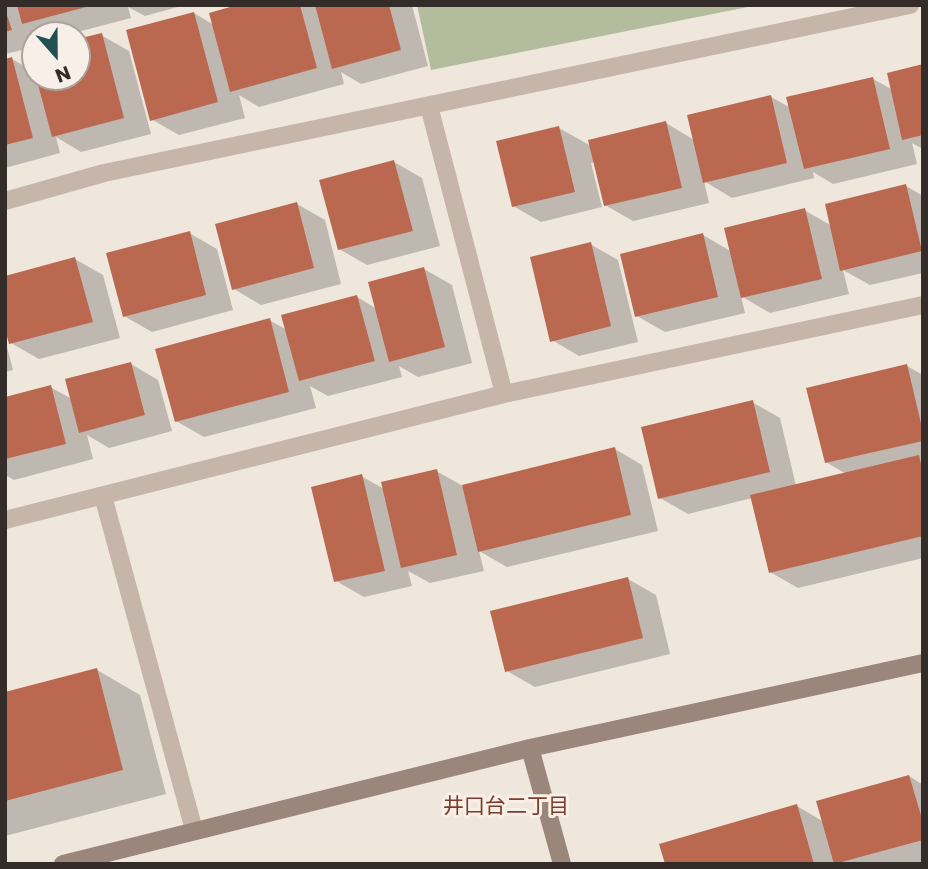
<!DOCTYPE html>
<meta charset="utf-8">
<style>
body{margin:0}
#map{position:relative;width:928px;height:869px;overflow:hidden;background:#efe6dc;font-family:Poppins,sans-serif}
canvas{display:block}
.frame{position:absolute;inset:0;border:7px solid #342c28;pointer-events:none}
.north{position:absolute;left:21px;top:21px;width:70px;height:70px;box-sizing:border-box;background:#f8f0e8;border:2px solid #aaa29b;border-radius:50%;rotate:159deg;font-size:19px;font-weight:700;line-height:28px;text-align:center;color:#342c28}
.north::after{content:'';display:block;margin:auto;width:24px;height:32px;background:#224f52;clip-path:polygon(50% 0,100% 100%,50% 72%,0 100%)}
</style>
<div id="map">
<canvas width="928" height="869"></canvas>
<div class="frame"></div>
<div class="north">N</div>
</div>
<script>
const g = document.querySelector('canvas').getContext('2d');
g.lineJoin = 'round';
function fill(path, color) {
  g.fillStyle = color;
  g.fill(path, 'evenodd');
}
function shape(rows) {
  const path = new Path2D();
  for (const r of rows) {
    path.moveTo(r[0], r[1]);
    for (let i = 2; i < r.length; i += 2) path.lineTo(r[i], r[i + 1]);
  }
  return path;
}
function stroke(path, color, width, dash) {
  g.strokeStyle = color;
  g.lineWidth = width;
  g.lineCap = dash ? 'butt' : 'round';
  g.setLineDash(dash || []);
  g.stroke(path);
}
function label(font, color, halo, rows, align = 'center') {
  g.font = font + ' Poppins,"Noto Sans JP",sans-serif';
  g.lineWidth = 6;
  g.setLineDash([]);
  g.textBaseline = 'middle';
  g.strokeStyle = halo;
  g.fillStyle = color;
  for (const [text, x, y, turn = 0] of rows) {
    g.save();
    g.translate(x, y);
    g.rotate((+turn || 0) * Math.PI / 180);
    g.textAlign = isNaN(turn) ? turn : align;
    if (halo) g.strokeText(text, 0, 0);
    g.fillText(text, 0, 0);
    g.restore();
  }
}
fill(shape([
 [417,5,758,5,431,70]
]), '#b3bd9e');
fill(shape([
 [5,5,185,5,145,16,128,7,131,18,66,35,45,35,34,29,35,47,5,54],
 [244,5,412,5,428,66,361,84,341,72,344,84,259,107,239,95,245,118,179,135,151,119,194,13,214,25],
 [101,35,129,51,151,134,81,152,56,137,60,153,5,168,5,61,12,59,35,72,35,77,77,77,77,41],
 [923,66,923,149,912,143,917,164,833,184,813,172,814,178,732,198,704,181,709,203,633,221,605,205,595,162,591,163,602,207,541,222,513,206,559,128,591,146,666,123,694,140,771,97,791,108,873,79,893,90],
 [394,162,422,178,440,246,367,265,339,249],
 [906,186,923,196,923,273,870,285,843,270,849,294,770,313,741,296,745,313,665,332,637,316,703,235,732,252,804,210,832,226],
 [297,204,325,220,341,284,261,305,234,289],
 [189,233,217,249,233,310,152,332,124,316],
 [590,244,618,260,638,342,579,356,552,340],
 [75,259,103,275,120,338,39,359,11,343],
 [424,269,452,285,472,363,418,377,399,366,402,377,328,396,310,386,316,408,204,437,176,421,269,320,287,330,357,297,377,309],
 [5,339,13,370,5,372],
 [131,364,158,380,172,431,109,448,87,435,93,459,14,480,5,475,5,398,50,387,72,399],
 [907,366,923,375,923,558,798,588,770,572,752,498,688,514,660,498,752,402,780,418,796,486,846,474,826,462],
 [615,449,642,465,658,531,507,567,479,551,484,571,430,583,408,571,412,586,364,597,336,581,361,476,384,489,436,471,463,486],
 [628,579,656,595,670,654,535,687,507,671],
 [97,670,140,695,166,794,5,836,5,693],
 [909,776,923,785,923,864,667,864,797,806,824,822]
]), '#0003');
fill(shape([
 [17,5,90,5,90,6,22,24],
 [237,5,300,5,317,68,230,92,209,13],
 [315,5,389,5,401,50,332,69],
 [5,9,12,30,5,32],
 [194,12,218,102,150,121,126,30],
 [102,33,124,118,52,137,36,77,77,77,77,39],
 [35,50,35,70,34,70,29,52],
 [12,57,33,138,5,145,5,59],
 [923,64,923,135,902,140,887,73],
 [873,77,890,149,804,169,786,97],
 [771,95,787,163,703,183,687,115],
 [666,121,682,188,604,206,588,140],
 [559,126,575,192,512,207,496,141],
 [394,160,413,231,338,250,319,180],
 [906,184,922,251,840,271,825,204],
 [297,202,314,268,232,290,215,224],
 [805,208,822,279,741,298,724,228],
 [190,231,206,295,123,317,106,253],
 [703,233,718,297,635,317,620,254],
 [591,242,611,326,550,342,530,257],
 [75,257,93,322,9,344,5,329,5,276],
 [424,267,445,347,389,362,368,282],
 [357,295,375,361,299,381,281,315],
 [270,318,289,392,175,422,155,349],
 [131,362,145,415,79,433,65,379],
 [907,364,923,432,923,441,825,463,806,388],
 [51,385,66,444,5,459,5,397],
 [753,400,770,472,658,499,641,427],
 [615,447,631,515,478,552,462,485],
 [919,455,923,473,923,536,769,573,750,495],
 [437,469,457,555,401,568,381,482],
 [362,474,385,571,334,582,311,487],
 [628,577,643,638,505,672,490,611],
 [97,668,123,770,5,801,5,692],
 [909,775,923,822,923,840,834,864,816,801],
 [797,804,814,864,665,864,659,844]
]), '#ba6850');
stroke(shape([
 [429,106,504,394],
 [5,201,104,173,910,5],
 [103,496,194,830],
 [5,520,504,394,923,305]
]), '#c6b6a9', 18);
stroke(shape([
 [530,748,562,864],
 [63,864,530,748,923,663]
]), '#9a867b', 18);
label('21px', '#7b3c29', '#f8f0e8', [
 ["井口台二丁目",506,808]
]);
</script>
